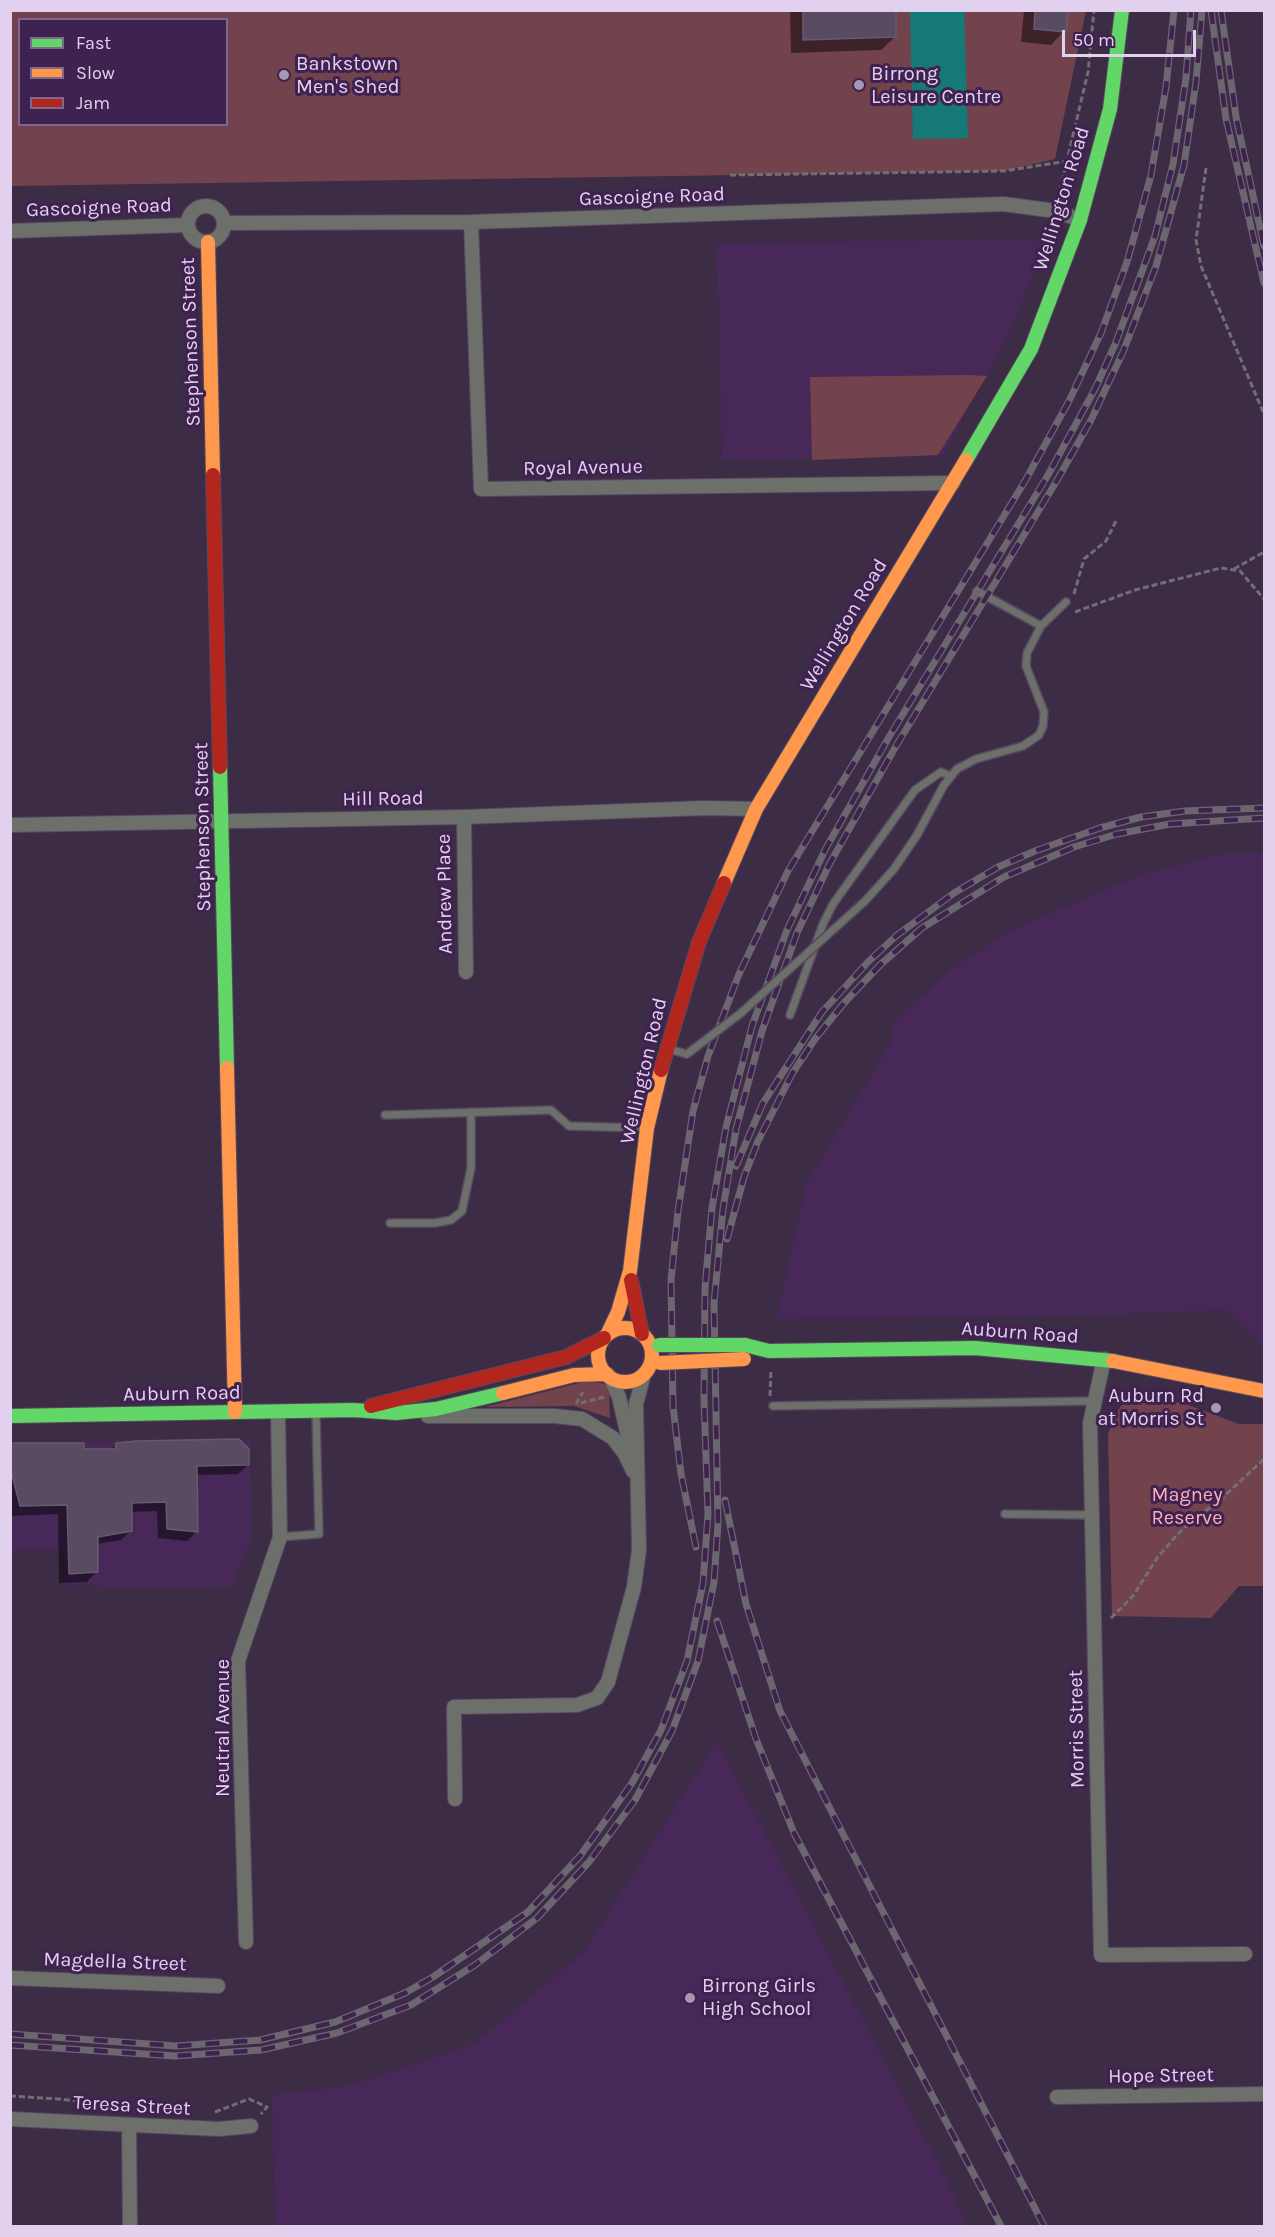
<!DOCTYPE html>
<style>
body{margin:0}
#map{position:relative;width:1275px;height:2237px;overflow:hidden;background:#3c2c46;font-family:Karla,sans-serif}
canvas{display:block}
.frame{position:absolute;inset:0;border:12px solid #e2d1ee;pointer-events:none}
.legend{position:absolute;left:18px;top:18px;width:210px;height:108px;box-sizing:border-box;background:#3f2250;border:2px solid #80688f;margin:0;padding:8px 10px;list-style:none;font-size:18px;color:#e2d1ee}
.legend li{display:flex;align-items:center;gap:12px;height:30px}
.legend b{width:30px;border:2px solid #80688f}
.scale{position:absolute;left:1062px;top:30px;width:134px;height:27px;box-sizing:border-box;border:3px solid #e2d1ee;border-top:0;padding-left:8px;font-size:18px;line-height:21px;white-space:nowrap;color:#e2d1ee;-webkit-text-stroke:4px #3f2250;paint-order:stroke}
</style>
<div id="map">
<canvas width="1275" height="2237"></canvas>
<div class="frame"></div>
<ul class="legend">
<li><b style="height:8px;background:#63d668"></b>Fast</li>
<li><b style="height:8px;background:#ff974d"></b>Slow</li>
<li><b style="height:8px;background:#b3261e"></b>Jam</li>
</ul>
<div class="scale">50 m</div>
</div>
<script>
const g = document.querySelector('canvas').getContext('2d');
g.lineJoin = 'round';
function fill(path, color) {
  g.fillStyle = color;
  g.fill(path, 'evenodd');
}
function shape(rows) {
  const path = new Path2D();
  for (const r of rows) {
    if (r.length === 3) {
      path.moveTo(r[0] + r[2], r[1]);
      path.arc(r[0], r[1], r[2], 0, 2 * Math.PI);
      continue;
    }
    path.moveTo(r[0], r[1]);
    for (let i = 2; i < r.length; i += 2) path.lineTo(r[i], r[i + 1]);
  }
  return path;
}
function stroke(path, color, width, dash) {
  g.strokeStyle = color;
  g.lineWidth = width;
  g.lineCap = dash ? 'butt' : 'round';
  g.setLineDash(dash || []);
  g.stroke(path);
}
function label(font, color, halo, rows, align = 'center') {
  g.font = font + ' Karla,sans-serif';
  g.lineWidth = 6;
  g.setLineDash([]);
  g.textBaseline = 'middle';
  g.strokeStyle = halo;
  g.fillStyle = color;
  for (const [text, x, y, turn = 0] of rows) {
    g.save();
    g.translate(x, y);
    g.rotate((+turn || 0) * Math.PI / 180);
    g.textAlign = isNaN(turn) ? turn : align;
    if (halo) g.strokeText(text, 0, 0);
    g.fillText(text, 0, 0);
    g.restore();
  }
}
fill(shape([
 [1038,239,1043,248,1012,328,943,456,722,460,717,243],
 [1264,853,1264,1349,1227,1310,1126,1314,776,1319,807,1183,889,1046,895,1020,951,970,1009,931,1141,875,1221,854],
 [250,1440,251,1539,232,1586,102,1588,101,1585,65,1586,64,1550,11,1550,10,1443],
 [717,1741,947,2180,967,2226,275,2226,272,2095,352,2085,474,2044,584,1952]
]), '#472859');
fill(shape([
 [10,11,1086,11,1055,159,1004,171,11,186],
 [20,20,226,20,226,124,20,124],
 [967,375,987,376,938,455,812,460,810,377],
 [587,1381,606,1384,609,1390,610,1418,574,1406,485,1407],
 [1141,1393,1191,1406,1239,1424,1264,1424,1264,1586,1239,1586,1211,1618,1112,1616,1108,1434,1119,1409,1129,1395]
]), '#73434d');
fill(shape([
 [910,11,964,11,968,138,913,139]
]), '#157978');
fill(shape([
 [790,10,894,10,895,37,881,50,791,53],
 [1024,10,1066,10,1064,31,1051,45,1021,42],
 [116,1444,248,1465,238,1474,196,1475,197,1531,187,1541,158,1538,157,1511,130,1512,131,1530,121,1540,96,1544,96,1572,87,1582,59,1583,58,1514,10,1516,10,1445,83,1451,110,1450]
]), '#0007');
const building = shape([
 [803,10,896,10,896,37,803,40,803,10],
 [1035,10,1068,10,1066,32,1034,29,1035,10],
 [239,1439,249,1449,249,1465,197,1466,198,1532,167,1529,166,1502,132,1503,132,1531,98,1537,98,1572,69,1574,67,1505,20,1506,10,1467,10,1443,84,1443,84,1449,115,1449,116,1443,136,1441,239,1439]
]);
fill(building, '#594b62');
stroke(building, '#675a6f', 1.5);
const lane = shape([
 [977,591,1041,626],
 [917,835,944,785,957,769,976,759,1023,746,1039,735,1043,726,1044,712,1026,666,1027,653,1041,626,1066,602],
 [790,1015,823,924,833,904,915,790,941,772,950,776],
 [668,1049,687,1054],
 [385,1115,551,1110,569,1126,645,1128],
 [390,1223,435,1223,451,1220,462,1211,471,1168,471,1112],
 [773,1406,1095,1401],
 [1005,1514,1092,1515],
 [280,1537,319,1534,316,1413]
]);
const street = shape([
 [206,224,18],
 [471,222,481,489,953,483],
 [224,223,471,222,1003,204,1056,211,1080,220],
 [10,231,188,225],
 [464,817,466,972],
 [10,825,464,817,705,808,756,809],
 [1104,1359,1090,1423,1101,1955,1245,1954],
 [610,1377,619,1397,630,1445],
 [428,1416,555,1416,582,1419,613,1438,625,1454,633,1471],
 [455,1799,454,1707,577,1705,597,1698,608,1682,634,1587,639,1550,636,1404,644,1374],
 [246,1942,238,1661,280,1537,278,1412],
 [10,1978,218,1986],
 [1057,2097,1264,2094],
 [10,2119,219,2129,251,2126],
 [129,2125,130,2226]
]);
const fast = shape([
 [966,460,1031,349,1080,220,1110,109,1122,10],
 [220,767,227,1068],
 [745,1345,769,1351,975,1348,1113,1361],
 [10,1416,353,1410,396,1413,436,1409,503,1393]
]);
const slow = shape([
 [208,242,213,475],
 [724,883,756,809,966,460],
 [227,1068,235,1412],
 [625,1355,27],
 [607,1335,618,1312,630,1271,647,1128,661,1070],
 [1113,1361,1264,1391],
 [503,1393,574,1375,607,1374]
]);
const jam = shape([
 [213,475,220,767],
 [661,1070,699,942,724,883],
 [631,1280,642,1334],
 [371,1406,566,1357,604,1338]
]);
stroke(lane, '#56495e', 10);
stroke(street, '#56495e', 16);
stroke(fast, '#56495e', 16);
stroke(slow, '#56495e', 16);
stroke(jam, '#56495e', 16);
stroke(shape([
 [1206,168,1196,240,1201,266,1264,414],
 [730,175,1004,171,1068,161],
 [1060,190,1088,72,1094,10],
 [1234,569,1264,552],
 [1074,594,1084,559,1106,541,1116,521],
 [1075,612,1135,590,1221,568,1240,571,1264,599],
 [770,1396,771,1370],
 [581,1403,604,1397],
 [576,1404,583,1392],
 [1111,1618,1133,1596,1157,1558,1176,1536,1193,1519,1218,1502,1264,1459],
 [10,2096,59,2099,128,2107],
 [215,2112,249,2099,267,2107,261,2114]
]), '#726f74', 3, [6, 3]);
stroke(lane, '#6d6f6b', 7);
stroke(street, '#6d6f6b', 14);
stroke(fast, '#63d668', 14);
stroke(slow, '#ff974d', 14);
stroke(jam, '#b3261e', 14);
const rail = shape([
 [1211,10,1226,119,1264,283],
 [1221,10,1236,117,1264,246],
 [736,1166,763,1103,822,1012,868,962,896,936,954,893,998,867,1035,851,1100,828,1141,817,1185,811,1264,808],
 [727,1239,744,1177,758,1141,792,1074,815,1039,844,1003,880,965,922,928,1004,877,1074,847,1117,834,1170,824,1264,818],
 [725,1500,746,1604,780,1711,1044,2226],
 [696,1547,681,1474,673,1406,671,1280,678,1211,693,1111,708,1056,739,974,788,871,1025,481,1069,401,1101,333,1127,262,1151,175,1166,87,1174,10],
 [717,1621,756,1739,794,1833,1001,2226],
 [10,2034,176,2046,260,2040,335,2022,405,1993,433,1977,528,1912,580,1856,632,1783,661,1730,687,1661,703,1583,708,1514,704,1400,705,1288,712,1208,726,1127,752,1026,787,930,826,848,889,737,1048,475,1095,389,1116,342,1155,236,1173,164,1186,78,1191,10],
 [10,2045,175,2056,261,2050,337,2033,411,2005,475,1965,537,1918,589,1862,635,1800,672,1731,698,1661,714,1582,718,1524,714,1303,723,1209,736,1129,762,1031,797,933,830,863,896,746,1056,482,1091,420,1123,352,1156,266,1184,165,1196,82,1202,10]
]);
stroke(rail, '#6c6670', 7);
stroke(rail, '#3f2250', 4.5, [14]);
const laneBridge = shape([
 [687,1054,741,1013,865,901,894,869,917,835]
]);
const fastBridge = shape([
 [659,1345,745,1345]
]);
const slowBridge = shape([
 [660,1363,744,1359]
]);
stroke(laneBridge, '#56495e', 10, []);
stroke(fastBridge, '#56495e', 16, []);
stroke(slowBridge, '#56495e', 16, []);
stroke(laneBridge, '#6d6f6b', 7);
stroke(fastBridge, '#63d668', 14);
stroke(slowBridge, '#ff974d', 14);
for (const [x, y, r, color] of [
 [284,75,6,"#a897b3"],
 [859,85,6,"#a897b3"],
 [1216,1408,6,"#a897b3"],
 [690,1998,6,"#a897b3"]
]) {
  const dot = new Path2D();
  dot.arc(x, y, r, 0, 2 * Math.PI);
  g.fillStyle = color;
  g.fill(dot);
  stroke(dot, '#3f2250', 2);
}
label('20px', '#e2d1ee', '#3f2250', [
 ["Bankstown",296,64],
 ["Men's Shed",296,87],
 ["Birrong",871,74],
 ["Leisure Centre",871,97],
 ["Auburn Rd",1204,1396,"right"],
 ["at Morris St",1204,1419,"right"],
 ["Birrong Girls",702,1986],
 ["High School",702,2009]
], 'left');
label('20px', '#e2d1ee', '#3f2250', [
 ["Gascoigne Road",652,197,-2],
 ["Wellington Road",1062,199,-73],
 ["Gascoigne Road",99,208,-2],
 ["Stephenson Street",191,342,-92],
 ["Royal Avenue",583,468,-1],
 ["Wellington Road",844,625,-59],
 ["Hill Road",383,799,-1],
 ["Stephenson Street",203,827,-91],
 ["Andrew Place",445,894,-91],
 ["Wellington Road",644,1071,-77],
 ["Auburn Road",1020,1333,4],
 ["Auburn Road",182,1394,-1],
 ["Neutral Avenue",223,1728,-90],
 ["Morris Street",1077,1729,-91],
 ["Magdella Street",115,1962,2],
 ["Hope Street",1161,2076,-1],
 ["Teresa Street",132,2106,3]
]);
label('20px', '#ffadb7', '#3f2250', [
 ["Magney",1187,1495],
 ["Reserve",1187,1518]
]);
</script>
